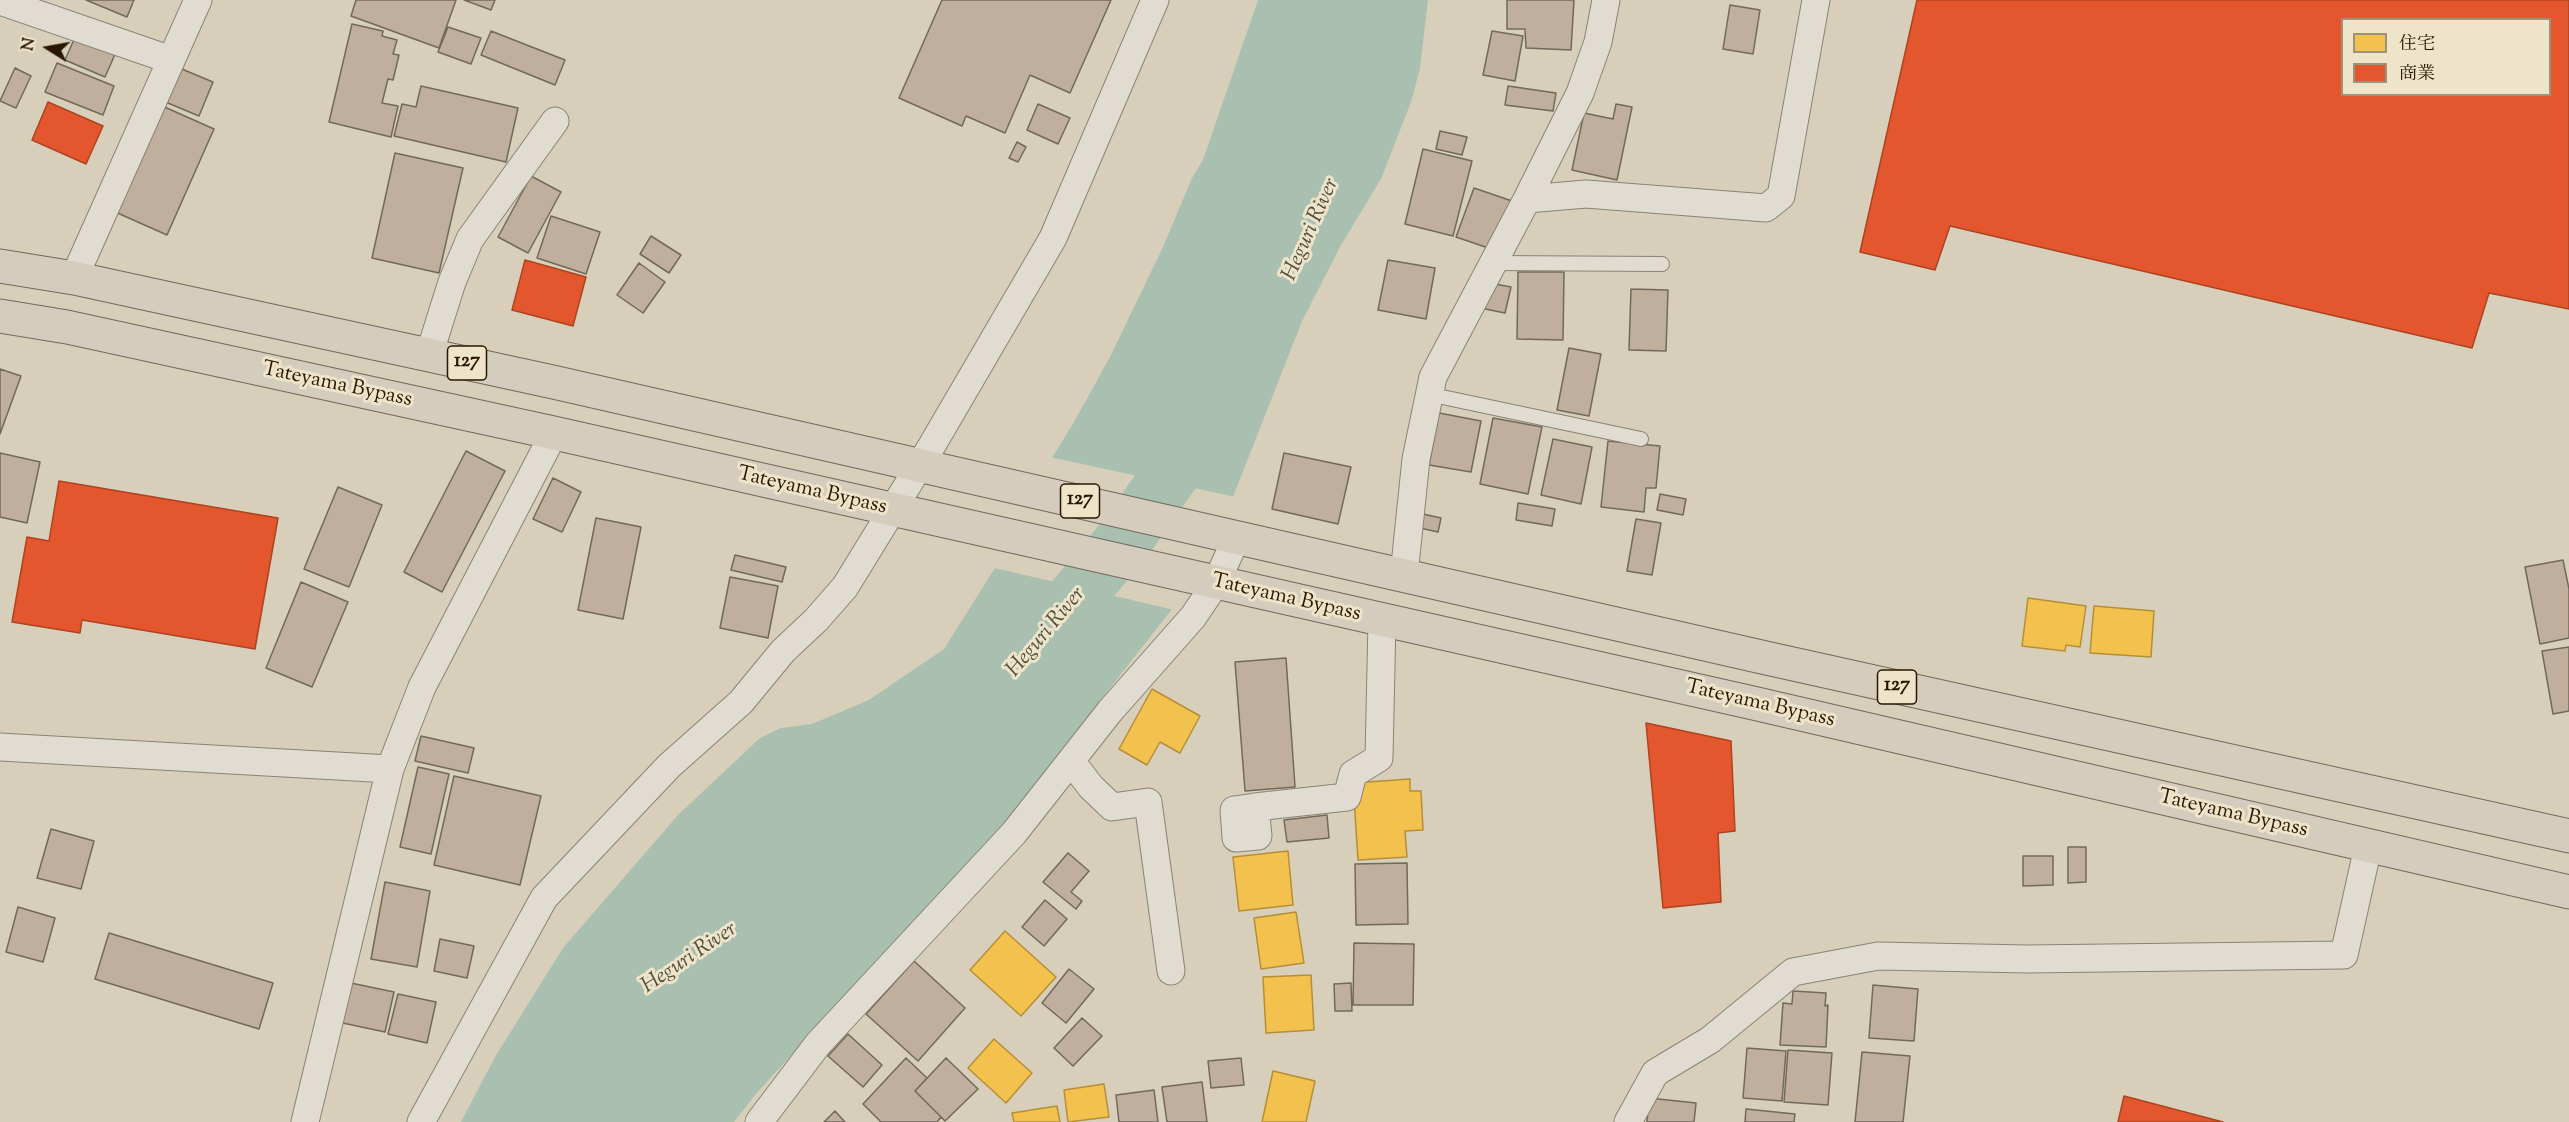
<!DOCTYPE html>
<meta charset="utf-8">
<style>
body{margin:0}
#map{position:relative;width:2569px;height:1122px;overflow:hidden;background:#d7cfba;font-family:"Sorts Mill Goudy","Noto Serif JP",serif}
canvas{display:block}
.legend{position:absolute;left:2341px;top:18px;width:210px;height:78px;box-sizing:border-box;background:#ede4ca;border:2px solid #9f927a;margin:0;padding:8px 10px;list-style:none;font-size:18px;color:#2b1701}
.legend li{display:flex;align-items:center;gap:12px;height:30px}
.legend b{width:30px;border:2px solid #9f927a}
.north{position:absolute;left:18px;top:18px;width:60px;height:60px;-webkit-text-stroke:4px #ede4ca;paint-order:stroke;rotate:281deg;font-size:16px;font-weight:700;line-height:24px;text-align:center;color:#2b1701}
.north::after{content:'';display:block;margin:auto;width:21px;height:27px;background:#2b1701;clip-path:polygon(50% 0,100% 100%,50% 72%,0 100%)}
</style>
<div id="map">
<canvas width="2569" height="1122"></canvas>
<ul class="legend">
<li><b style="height:16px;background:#f2c14e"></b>住宅</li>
<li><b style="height:16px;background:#e4572e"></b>商業</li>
</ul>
<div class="north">N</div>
</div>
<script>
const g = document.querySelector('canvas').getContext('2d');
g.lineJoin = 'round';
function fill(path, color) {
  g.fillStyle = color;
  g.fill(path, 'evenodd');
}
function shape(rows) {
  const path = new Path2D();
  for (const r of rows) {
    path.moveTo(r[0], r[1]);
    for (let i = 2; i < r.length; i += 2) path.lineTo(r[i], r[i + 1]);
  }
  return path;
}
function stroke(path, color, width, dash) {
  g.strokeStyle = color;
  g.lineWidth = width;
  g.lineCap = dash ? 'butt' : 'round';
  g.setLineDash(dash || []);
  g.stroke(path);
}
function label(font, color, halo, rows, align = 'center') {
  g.font = font + ' "Sorts Mill Goudy",serif';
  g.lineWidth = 6;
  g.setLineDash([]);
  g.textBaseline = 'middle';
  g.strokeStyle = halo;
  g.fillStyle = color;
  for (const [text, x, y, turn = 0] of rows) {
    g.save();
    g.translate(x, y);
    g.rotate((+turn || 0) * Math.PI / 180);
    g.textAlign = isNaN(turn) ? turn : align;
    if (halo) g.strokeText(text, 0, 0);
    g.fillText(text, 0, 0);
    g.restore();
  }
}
fill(shape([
 [1258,0,1428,0,1420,68,1411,102,1381,179,1341,245,1302,321,1233,497,1052,458,1074,422,1110,357,1163,247,1192,178,1203,160],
 [995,568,1172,609,990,841,893,943,755,1095,734,1122,461,1122,495,1057,563,948,678,815,760,738,781,728,812,724,869,700,944,649]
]), '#a9bfb0');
fill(shape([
 [1049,457,1236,497,1232,500,1051,460],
 [996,565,1172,606,1175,610,992,567]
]), '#d7cfba');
const homes = shape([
 [2028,598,2086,606,2080,647,2066,645,2065,651,2022,646,2028,598],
 [2094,606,2154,611,2151,657,2090,653,2094,606],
 [1152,689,1200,716,1180,753,1160,742,1147,765,1119,749,1152,689],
 [1410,779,1410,791,1421,791,1423,830,1405,831,1407,857,1358,860,1353,783,1410,779],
 [1288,851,1293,905,1239,911,1233,857,1288,851],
 [1296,912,1304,963,1261,969,1254,918,1296,912],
 [1005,931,1056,977,1021,1016,970,970,1005,931],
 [1311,975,1314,1030,1266,1033,1263,977,1311,975],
 [994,1039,1032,1073,1006,1103,968,1068,994,1039],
 [1273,1071,1315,1081,1306,1122,1262,1122,1273,1071],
 [1104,1084,1109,1117,1068,1122,1064,1090,1104,1084],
 [1057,1106,1060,1122,1014,1122,1012,1113,1057,1106]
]);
fill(homes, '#f2c14e');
stroke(homes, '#b68e37', 1.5);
const shops = shape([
 [1917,0,2569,0,2569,309,2489,293,2472,348,1950,226,1935,270,1860,252,1917,0],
 [2342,20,2550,20,2550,94,2342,94,2342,20],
 [48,102,103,126,86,164,32,140,48,102],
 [525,260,586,277,573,326,512,310,525,260],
 [59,481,278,518,255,649,82,620,80,633,12,622,27,537,49,541,59,481],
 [1646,723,1731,741,1735,831,1718,833,1721,902,1663,908,1646,723],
 [2124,1096,2223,1122,2118,1122,2124,1096]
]);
fill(shops, '#e4572e');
stroke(shops, '#ac4420', 1.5);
stroke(shape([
 [1034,648,1127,536,1211,417]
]), '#a9bfb0', 57);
const building = shape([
 [86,0,134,0,127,17,86,0],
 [356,0,456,0,439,48,351,16,356,0],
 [464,0,495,0,491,10,464,0],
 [942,0,1111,0,1070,93,1030,75,1005,133,966,116,962,126,899,98,942,0],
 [1507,0,1574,0,1571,50,1526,48,1525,29,1507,29,1507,0],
 [1730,5,1760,10,1753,54,1723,49,1730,5],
 [352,24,383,31,382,36,397,40,393,54,399,55,393,80,388,79,382,103,398,106,391,137,329,122,352,24],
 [448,27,481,38,471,64,438,52,448,27],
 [491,31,565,60,555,85,481,55,491,31],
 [1492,31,1523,36,1515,81,1483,75,1492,31],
 [76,35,116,52,105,77,65,60,76,35],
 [57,63,114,86,103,115,45,92,57,63],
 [177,67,213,82,199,116,163,101,177,67],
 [15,68,31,76,16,108,0,101,15,68],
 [421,86,518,108,506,162,394,136,402,104,416,107,421,86],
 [1508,86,1556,93,1553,111,1505,105,1508,86],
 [1038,104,1070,118,1058,144,1027,130,1038,104],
 [1616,104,1632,107,1617,180,1572,170,1584,113,1613,119,1616,104],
 [160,105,214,129,167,235,113,211,160,105],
 [1440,131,1467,137,1462,155,1436,149,1440,131],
 [1017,142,1026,147,1018,162,1009,158,1017,142],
 [1423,149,1472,161,1453,236,1405,224,1423,149],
 [395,153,463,168,439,273,372,258,395,153],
 [531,176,561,192,528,253,498,237,531,176],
 [1474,188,1515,202,1497,251,1456,237,1474,188],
 [551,216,600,232,586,274,537,258,551,216],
 [651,236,681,255,669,273,640,254,651,236],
 [1388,260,1435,268,1426,319,1378,310,1388,260],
 [639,263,665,282,643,313,617,295,639,263],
 [1518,272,1564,272,1563,340,1517,339,1518,272],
 [1490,283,1511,287,1505,313,1485,309,1490,283],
 [1631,289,1668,290,1666,351,1629,350,1631,289],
 [1569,348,1601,354,1589,416,1557,410,1569,348],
 [0,369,21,376,0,434,0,369],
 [1439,413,1481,421,1471,472,1429,465,1439,413],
 [1493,418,1542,427,1528,494,1480,484,1493,418],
 [1553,439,1592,447,1581,504,1541,495,1553,439],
 [1608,441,1660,446,1656,488,1646,488,1644,512,1601,507,1608,441],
 [466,451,505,471,442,592,404,572,466,451],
 [0,453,40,462,27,523,0,517,0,453],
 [1284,453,1351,467,1338,524,1272,509,1284,453],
 [553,478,581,492,562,532,533,519,553,478],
 [338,487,382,505,349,587,304,569,338,487],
 [1660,494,1686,499,1683,515,1657,510,1660,494],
 [1518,503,1555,509,1552,526,1516,520,1518,503],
 [1423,514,1441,518,1438,532,1420,528,1423,514],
 [596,518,641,527,623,619,578,610,596,518],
 [1636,519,1661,523,1652,575,1627,571,1636,519],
 [735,555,786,567,782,582,731,570,735,555],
 [2563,560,2569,589,2569,638,2540,644,2525,567,2563,560],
 [730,577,778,586,768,638,720,628,730,577],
 [301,582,348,602,312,687,266,668,301,582],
 [2569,647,2569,711,2553,714,2542,651,2569,647],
 [1286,658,1295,787,1245,791,1235,662,1286,658],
 [421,736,474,748,468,773,415,761,421,736],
 [418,767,449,774,431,854,400,847,418,767],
 [454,776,541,796,520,885,434,865,454,776],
 [1327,815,1329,838,1287,842,1284,820,1327,815],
 [51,829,94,841,81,889,37,878,51,829],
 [2068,847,2086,847,2086,882,2068,883,2068,847],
 [1068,853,1089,871,1071,892,1082,901,1076,909,1043,882,1068,853],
 [2023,856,2053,856,2053,885,2023,886,2023,856],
 [1407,863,1408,924,1356,925,1355,864,1407,863],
 [385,882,430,891,417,967,371,959,385,882],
 [1045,900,1067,919,1044,946,1022,927,1045,900],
 [18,907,55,918,43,962,6,952,18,907],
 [109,933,273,983,259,1029,95,979,109,933],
 [440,939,474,946,467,978,434,971,440,939],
 [1354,943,1414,944,1413,1005,1353,1005,1354,943],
 [914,961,965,1008,918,1061,866,1014,914,961],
 [1069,969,1094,989,1066,1023,1042,1003,1069,969],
 [346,982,394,992,385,1032,338,1022,346,982],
 [1351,983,1352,1011,1335,1011,1334,984,1351,983],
 [1873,985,1918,989,1914,1041,1869,1038,1873,985],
 [1793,991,1826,993,1825,1006,1828,1005,1826,1047,1780,1045,1783,1003,1792,1004,1793,991],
 [398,994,436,1002,427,1043,388,1034,398,994],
 [1082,1018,1102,1036,1073,1066,1054,1048,1082,1018],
 [848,1034,882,1065,863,1087,828,1056,848,1034],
 [1747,1048,1786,1051,1782,1101,1743,1098,1747,1048],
 [1788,1050,1832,1053,1828,1105,1784,1102,1788,1050],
 [1862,1052,1910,1056,1903,1122,1855,1122,1862,1052],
 [906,1058,927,1078,915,1091,941,1117,937,1122,881,1122,863,1104,906,1058],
 [946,1058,978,1089,945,1121,915,1091,946,1058],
 [1241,1058,1244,1085,1211,1088,1208,1061,1241,1058],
 [1202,1082,1207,1122,1167,1122,1162,1087,1202,1082],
 [1154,1090,1158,1122,1119,1122,1116,1095,1154,1090],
 [1649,1098,1696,1103,1694,1122,1647,1122,1649,1098],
 [1746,1109,1795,1114,1794,1122,1745,1122,1746,1109],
 [835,1111,845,1122,824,1122,835,1111]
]);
fill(building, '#c0af9d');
stroke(building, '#71695c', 1.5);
const lane = shape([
 [1493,263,1662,264],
 [1428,394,1641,439]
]);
const street = shape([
 [0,1,171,60],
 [1527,199,1586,194,1766,208,1781,196,1816,0],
 [74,278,198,0],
 [429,355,452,282,470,239,555,121],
 [1404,575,1416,459,1433,377,1527,199,1580,93,1598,42,1606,0],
 [0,747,390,769],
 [1071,761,1091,787,1112,807,1148,802,1171,971],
 [1255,807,1258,836,1236,838,1234,810,1255,807,1347,797,1353,774,1379,758,1382,621],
 [305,1122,390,769,422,687,554,433],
 [421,1122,544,898,669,766,741,702,783,651,816,620,845,587,931,447,1053,238,1155,0],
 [759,1122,818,1044,1014,833,1110,711,1193,617,1216,583,1237,537],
 [1628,1122,1655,1073,1710,1040,1793,972,1878,956,2028,959,2344,955,2368,847]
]);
const highway = shape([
 [0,266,74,278,553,382,1766,658,2569,836],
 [0,316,67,327,554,433,1753,703,2569,892]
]);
stroke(lane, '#898374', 16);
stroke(street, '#898374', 29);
stroke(highway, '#71695c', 35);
stroke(lane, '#e0dcd1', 14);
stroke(street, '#e0dcd1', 27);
stroke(highway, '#d4ccbd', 33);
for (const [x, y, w] of [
 [467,363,39],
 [1080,501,39],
 [1897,687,39]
]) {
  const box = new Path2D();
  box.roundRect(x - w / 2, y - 17, w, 34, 4.5);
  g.fillStyle = '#ede4ca';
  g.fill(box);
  stroke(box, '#2b1701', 1.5);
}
label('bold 20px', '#2b1701', null, [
 ["127",467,363],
 ["127",1080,501],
 ["127",1897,687]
]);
label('21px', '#2b1701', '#ede4ca', [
 ["Tateyama Bypass",337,386,12],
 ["Tateyama Bypass",812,492,13],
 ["Tateyama Bypass",1286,599,13],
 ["Tateyama Bypass",1760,705,13],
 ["Tateyama Bypass",2233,815,13]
]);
label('italic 22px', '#504f3d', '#ede4ca', [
 ["Heguri River",1312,230,-66],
 ["Heguri River",1047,633,-50],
 ["Heguri River",690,959,-34]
]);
</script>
